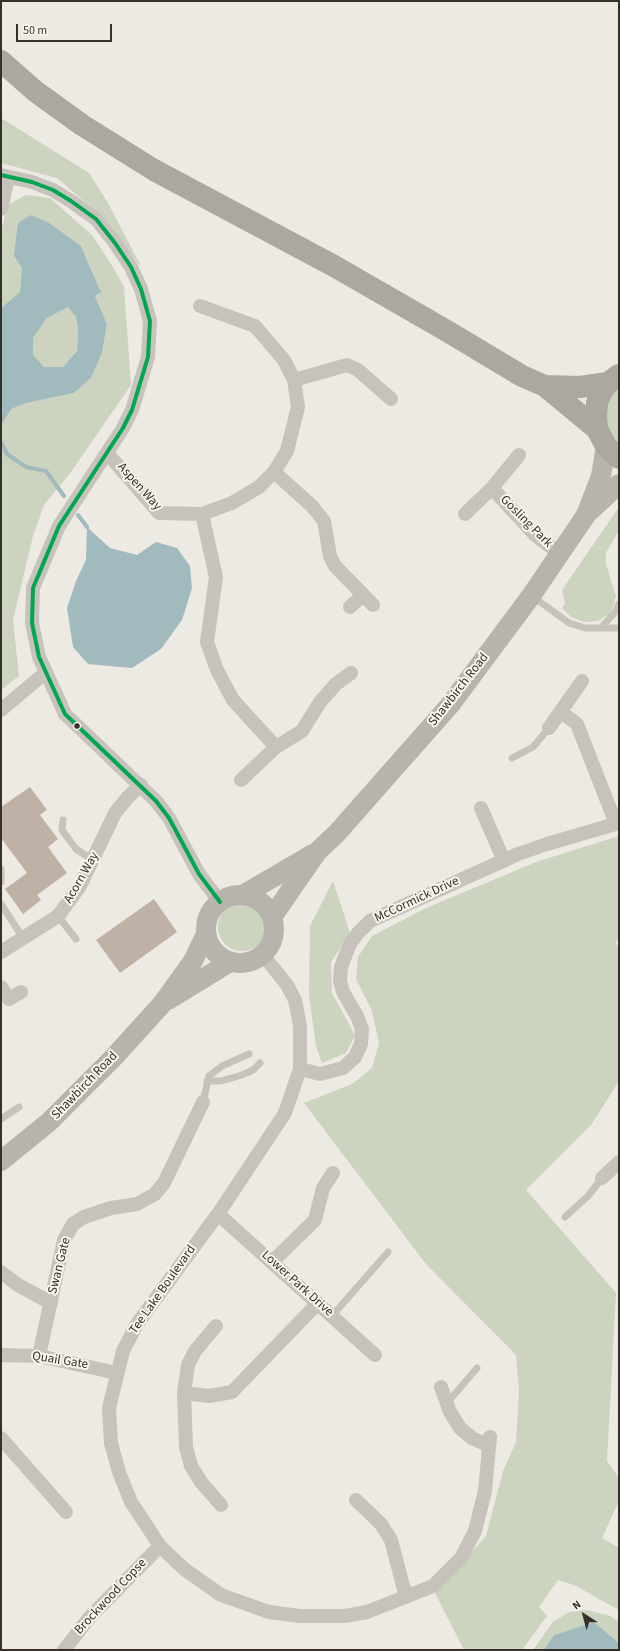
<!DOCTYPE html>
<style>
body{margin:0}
#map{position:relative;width:620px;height:1651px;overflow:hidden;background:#edeae3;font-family:"Source Sans 3",sans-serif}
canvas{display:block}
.frame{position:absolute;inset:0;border:2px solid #37302a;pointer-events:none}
.north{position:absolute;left:564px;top:1595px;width:40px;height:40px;-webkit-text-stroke:3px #f9f5eb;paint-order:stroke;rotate:324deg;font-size:11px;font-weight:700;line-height:16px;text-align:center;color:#37302a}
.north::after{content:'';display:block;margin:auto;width:14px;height:18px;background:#37302a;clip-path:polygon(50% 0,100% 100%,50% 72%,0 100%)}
.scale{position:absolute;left:16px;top:24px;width:96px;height:18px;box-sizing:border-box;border:2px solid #37302a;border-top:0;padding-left:5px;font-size:12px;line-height:14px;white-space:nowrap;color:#37302a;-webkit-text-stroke:3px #f9f5eb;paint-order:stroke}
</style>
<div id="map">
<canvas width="620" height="1651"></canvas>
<div class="frame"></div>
<div class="north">N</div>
<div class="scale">50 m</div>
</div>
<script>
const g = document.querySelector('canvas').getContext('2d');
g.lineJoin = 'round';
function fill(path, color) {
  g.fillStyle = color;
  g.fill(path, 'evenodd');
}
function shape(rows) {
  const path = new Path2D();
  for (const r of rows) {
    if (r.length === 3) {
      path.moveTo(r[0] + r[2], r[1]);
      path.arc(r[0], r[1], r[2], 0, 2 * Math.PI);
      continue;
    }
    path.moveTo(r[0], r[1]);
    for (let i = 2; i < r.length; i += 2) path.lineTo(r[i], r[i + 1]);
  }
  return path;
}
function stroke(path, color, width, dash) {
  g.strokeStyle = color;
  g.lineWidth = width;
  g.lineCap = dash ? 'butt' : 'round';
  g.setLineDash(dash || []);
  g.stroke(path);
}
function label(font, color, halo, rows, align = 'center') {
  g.font = font + ' "Source Sans 3",sans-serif';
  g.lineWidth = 4;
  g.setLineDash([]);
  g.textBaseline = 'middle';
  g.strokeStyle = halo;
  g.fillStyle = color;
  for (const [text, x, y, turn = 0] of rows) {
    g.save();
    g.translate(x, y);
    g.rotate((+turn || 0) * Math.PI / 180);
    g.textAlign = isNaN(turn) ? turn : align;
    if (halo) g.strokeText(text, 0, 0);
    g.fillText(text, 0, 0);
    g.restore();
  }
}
fill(shape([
 [1,118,89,173,108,203,142,268,92,208,57,178,1,163],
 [26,195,50,198,92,235,113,267,124,287,131,385,71,472,44,505,33,536,13,620,19,676,1,690,1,426,11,409,26,403,74,393,91,378,102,353,107,324,95,296,102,292,99,288,81,246,14,256,22,268,20,292,1,308,1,231,8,205],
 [68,307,76,317,78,330,77,351,63,367,44,367,32,355,33,338,48,317],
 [619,385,619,446,606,426,606,406],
 [619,507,619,530,606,553,606,564,616,596,613,607,609,614,598,621,584,622,571,617,562,608,565,603,562,590],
 [619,836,619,939,615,943,619,947,619,1081,591,1125,526,1190,616,1293,607,1461,619,1478,619,1501,602,1538,619,1548,619,1610,574,1585,558,1580,539,1607,547,1616,522,1650,464,1650,435,1593,486,1536,503,1471,516,1442,519,1390,516,1355,426,1264,304,1103,352,1084,372,1068,379,1043,372,1011,356,979,358,957,372,936,426,908,536,862],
 [333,881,350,933,331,962,332,993,355,1035,346,1053,322,1063,316,1046,309,995,310,926],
 [242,927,24],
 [587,1610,610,1616,619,1622,619,1643,594,1622,554,1635,544,1650,533,1650,553,1622,569,1612]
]), '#ccd3be');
fill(shape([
 [31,215,49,223,81,246,99,288,102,292,95,296,107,324,102,353,91,378,74,393,26,403,11,409,1,426,1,308,20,292,22,268,14,256,18,223],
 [68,307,76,317,78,330,77,351,63,367,44,367,33,355,33,338,47,318],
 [87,527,110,548,137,555,156,542,177,548,190,566,192,588,182,620,161,649,132,668,88,664,73,647,67,608,76,581,86,560],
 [594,1622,619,1643,619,1650,544,1650,554,1635]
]), '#a1babd');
stroke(shape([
 [1,442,7,454,26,467,46,471,64,496],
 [78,515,87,527]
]), '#a1babd', 4);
fill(shape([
 [30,787,47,810,40,815,58,839,48,847,67,873,37,895,41,900,23,914,5,889,27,873,1,838,1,807],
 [154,899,177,932,120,973,96,940]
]), '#bfb1a6');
stroke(shape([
 [532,596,569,623,585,628,601,628,616,611,619,604],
 [601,628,619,628],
 [512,758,533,747,549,728],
 [63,820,62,830,76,849,93,860],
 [1,869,1,882],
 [1,904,23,938],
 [58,916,76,939],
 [207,1081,221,1081,242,1075,253,1070,260,1063],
 [203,1102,209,1076,222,1066,249,1054],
 [1,1119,19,1107],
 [565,1217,588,1196,602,1178],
 [332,1316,388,1252],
 [447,1403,477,1368]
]), '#c7c2bc', 7);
stroke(shape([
 [1,175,32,182,53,190,71,201,96,219,115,243,131,267,141,289,150,321,148,357,132,410,123,428,59,526,33,588,32,623,39,657,65,714,156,801,169,818,199,874,220,902],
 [1,209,8,177],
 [294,380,347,365,358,370,391,399],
 [107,453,159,513,202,514,232,503,259,487,274,472,287,451,298,407,294,380,284,360,255,326,200,306],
 [274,472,312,506,324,521,330,556,335,566,373,605],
 [492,488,535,535,560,554],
 [202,514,216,577,207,642,217,670,233,700,276,747],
 [465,514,492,488,519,455],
 [350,607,363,595],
 [1,710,39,678,46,674],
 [561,712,577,724,616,824],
 [549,728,582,681],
 [241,780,276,747,302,731,320,702,336,684,351,673],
 [481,808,504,861],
 [1,952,58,916,80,886,115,813,128,797,141,785],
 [263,955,287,985,295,1000,300,1026,300,1069,285,1113,218,1214,137,1324,123,1351,109,1408,111,1443,119,1472,131,1502,160,1546,184,1569,221,1595,269,1612,300,1616,345,1616,367,1612,433,1586,461,1558,475,1531,485,1491,490,1437],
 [1,987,9,999,21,992],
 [300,1069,320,1074,343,1068,355,1057,361,1044,362,1029,357,1016,343,992,340,981,341,967,350,944,358,933,370,921,518,854,547,844,619,823],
 [602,1178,619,1162],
 [218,1214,375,1355],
 [272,1262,315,1220,323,1188,333,1173],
 [1,1272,18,1285,51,1303],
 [216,1326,195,1351,188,1365,184,1393,186,1447,191,1466,201,1482,221,1505],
 [1,1355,39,1356,117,1373],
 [39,1356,64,1240,73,1224,84,1217,111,1208,137,1204,155,1194,164,1183,203,1102],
 [441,1387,450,1412,460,1428,472,1438,489,1446],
 [184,1393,209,1396,232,1392,318,1303],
 [1,1438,66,1512],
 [356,1500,381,1524,391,1540,406,1597],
 [64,1650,89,1618,160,1546]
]), '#c7c2bc', 14);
stroke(shape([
 [590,511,619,484],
 [240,929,34],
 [243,895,313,854],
 [272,917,317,852,337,833,450,705,531,596,586,515,601,476,606,446],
 [168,1000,230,962],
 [1,1161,49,1122,114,1057,162,1004,193,961,206,934]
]), '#b7b3ad', 20);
stroke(shape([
 [1,61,35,91,82,125,154,170,334,266,447,331,522,376,545,386,597,429],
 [619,375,608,383,601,393,597,403,596,416,597,429,606,446,619,458],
 [545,386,580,387,608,383]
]), '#aca7a1', 22);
stroke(shape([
 [1,175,32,182,53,190,71,201,96,219,115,243,131,267,141,289,150,321,148,357,132,410,123,428,59,526,33,588,32,623,39,657,65,714,156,801,169,818,199,874,220,902]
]), '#00a651', 4);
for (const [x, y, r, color] of [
 [77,726,3.5,"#37302a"]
]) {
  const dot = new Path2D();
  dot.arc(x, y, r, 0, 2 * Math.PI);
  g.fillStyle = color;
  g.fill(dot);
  stroke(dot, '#f9f5eb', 1.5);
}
label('13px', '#37302a', '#f9f5eb', [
 ["Aspen Way",139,487,48],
 ["Gosling Park",526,522,45],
 ["Shawbirch Road",459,690,-52],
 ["Acorn Way",82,878,-60],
 ["McCormick Drive",417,900,-25],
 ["Shawbirch Road",85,1086,-46],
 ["Swan Gate",60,1266,-76],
 ["Lower Park Drive",297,1284,42],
 ["Tee Lake Boulevard",163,1290,-55],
 ["Quail Gate",60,1361,9],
 ["Brockwood Copse",111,1597,-47]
]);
</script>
